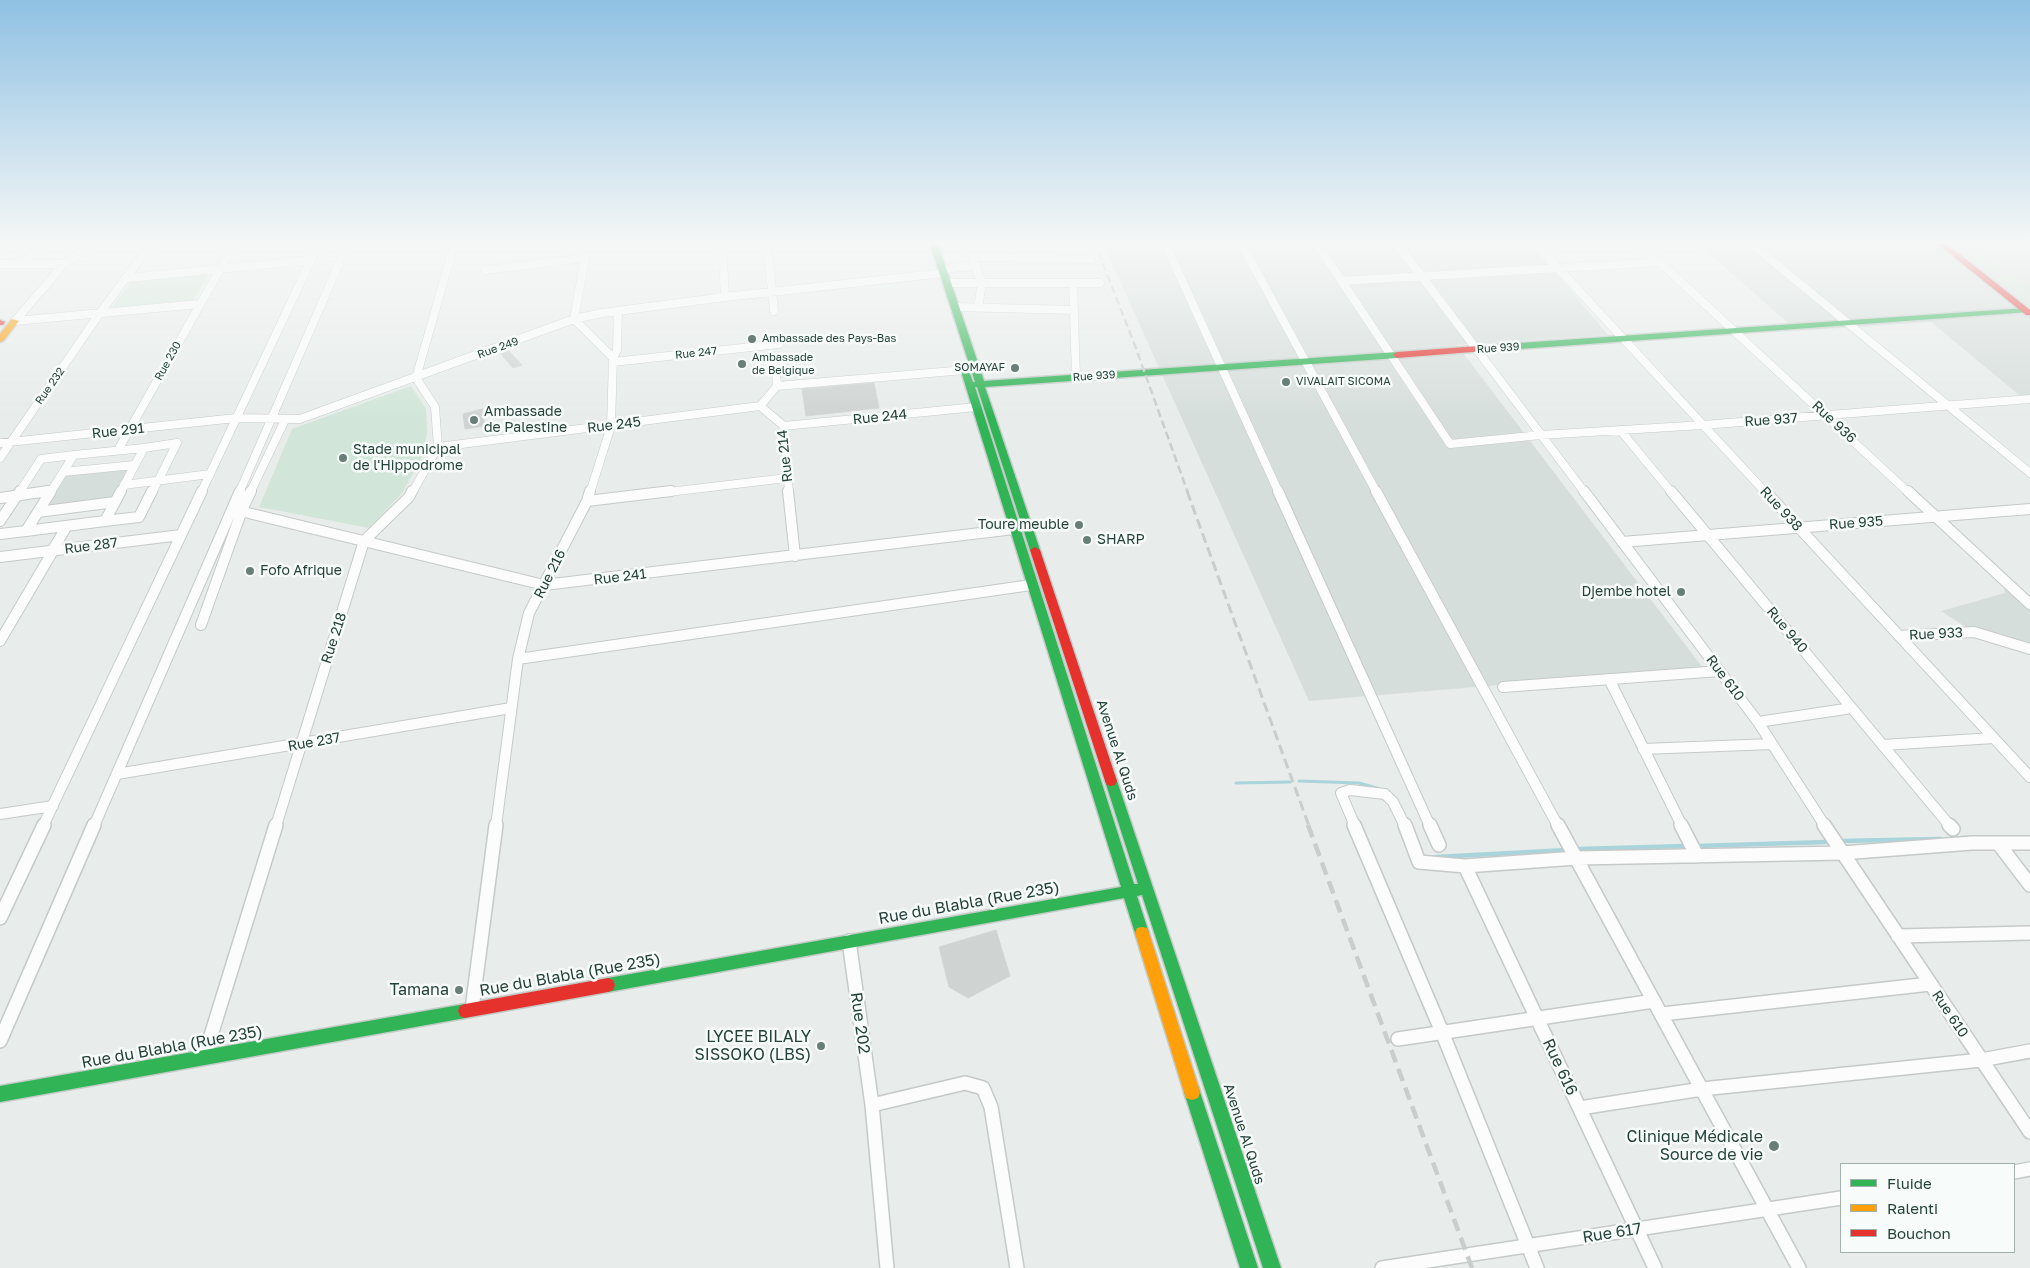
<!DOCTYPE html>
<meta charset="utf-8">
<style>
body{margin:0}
#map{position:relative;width:2030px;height:1268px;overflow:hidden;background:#e8edeb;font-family:"Golos Text",sans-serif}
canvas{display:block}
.legend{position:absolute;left:1840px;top:1163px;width:175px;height:90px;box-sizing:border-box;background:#f7fbf9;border:1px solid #a3b1ad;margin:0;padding:6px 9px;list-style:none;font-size:15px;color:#24423a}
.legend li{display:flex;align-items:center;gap:10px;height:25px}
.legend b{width:25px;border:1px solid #a3b1ad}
</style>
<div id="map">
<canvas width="2030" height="1268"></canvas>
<ul class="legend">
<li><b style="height:6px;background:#30b455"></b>Fluide</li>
<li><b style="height:6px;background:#ff9f0a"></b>Ralenti</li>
<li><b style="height:6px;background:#e5322d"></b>Bouchon</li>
</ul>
</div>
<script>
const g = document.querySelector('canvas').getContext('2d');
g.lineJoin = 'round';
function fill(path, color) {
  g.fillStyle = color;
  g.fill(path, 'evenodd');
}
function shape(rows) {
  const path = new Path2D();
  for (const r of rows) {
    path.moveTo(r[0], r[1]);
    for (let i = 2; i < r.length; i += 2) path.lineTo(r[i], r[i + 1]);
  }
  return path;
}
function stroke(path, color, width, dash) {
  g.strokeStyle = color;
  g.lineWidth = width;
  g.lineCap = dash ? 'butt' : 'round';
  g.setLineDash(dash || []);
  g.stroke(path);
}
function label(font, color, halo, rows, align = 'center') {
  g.font = font + ' "Golos Text",sans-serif';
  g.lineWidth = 5;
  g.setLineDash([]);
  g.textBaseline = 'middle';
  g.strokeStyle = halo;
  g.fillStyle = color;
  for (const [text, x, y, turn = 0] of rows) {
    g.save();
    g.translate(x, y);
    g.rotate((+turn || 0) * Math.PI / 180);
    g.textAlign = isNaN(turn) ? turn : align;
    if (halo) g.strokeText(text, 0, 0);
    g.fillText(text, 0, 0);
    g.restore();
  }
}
fill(shape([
 [1102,241,1525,241,1551,267,1608,335,1457,345,1703,668,1309,701],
 [1695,241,2030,241,2030,404,1931,322,1797,331],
 [131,467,113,501,42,510,66,473],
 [2010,580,2030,598,2030,643,1966,627,1941,611,2005,593,2004,589]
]), '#d6dedb');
fill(shape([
 [1949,241,1968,241,2007,271,1988,271],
 [210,273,192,302,110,310,132,280],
 [1994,276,2014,276,2030,288,2030,304],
 [411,386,426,409,427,434,421,460,402,493,369,528,259,507,292,429]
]), '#d1e6d8');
stroke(shape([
 [1299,781,1359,783,1380,789],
 [1236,783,1290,782]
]), '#a9d4db', 3);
stroke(shape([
 [1840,841,1940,839],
 [1697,846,1827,842],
 [1578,849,1686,846],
 [1436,857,1567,850]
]), '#a9d4db', 4.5);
const building = shape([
 [508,350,522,365,513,368,500,353,508,350],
 [874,383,879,408,806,416,802,389,874,383],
 [482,409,485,426,465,429,463,414,482,409],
 [996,930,1010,976,968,998,949,987,939,947,996,930]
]);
fill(building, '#cfd4d2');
stroke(building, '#d1d6d4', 1);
const streetFar2 = shape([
 [722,241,725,297],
 [767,241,774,311],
 [1164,241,1279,493],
 [1240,241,1377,493],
 [1315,241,1450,444,1541,435,1703,425,2030,399],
 [1395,241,1585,493],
 [1533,241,1766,493],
 [1637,241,1909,493],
 [1748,241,2030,473],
 [0,253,0,255],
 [0,264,64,264],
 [22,264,44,241],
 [942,269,975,266],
 [486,270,585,258,574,319,613,358,611,426,590,493],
 [127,278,311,260],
 [1342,281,1661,262],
 [947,283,1100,283],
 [1073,283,1076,377],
 [955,307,1074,310],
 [978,308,982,283,972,257,1091,259],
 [15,321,199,304],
 [15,321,64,264,96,241],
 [613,358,617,350,618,311],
 [613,362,779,344],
 [776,373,777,386,760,406,784,426,789,493],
 [777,386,965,370],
 [784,426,976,407],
 [1621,431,1672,493],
 [0,443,236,418,300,419,574,319,602,313,725,297,944,273],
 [438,447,760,406],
 [144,448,177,443,152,493],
 [118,450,236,241],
 [0,458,100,313,145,252,160,241],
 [63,472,134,465],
 [124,485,210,474],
 [19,493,41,459,74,455],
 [39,493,51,491],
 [50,493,74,455,144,448,120,493],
 [201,493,320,241],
 [239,493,349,241],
 [250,493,285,420],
 [412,493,438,447,435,407,416,378,455,241],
 [660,493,787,478]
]);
const streetFar1 = shape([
 [788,491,795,556],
 [1278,491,1430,826],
 [1376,491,1558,826],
 [1584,491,1758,722,1825,826],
 [1671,491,1950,826],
 [1765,491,2030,777],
 [1908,491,2030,604],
 [0,498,48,491],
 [587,501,671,491],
 [232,509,544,585,1014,529],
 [38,512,115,502],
 [0,521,20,491],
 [105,521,139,517,152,491],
 [26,531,51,491],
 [26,531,105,521,121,491],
 [0,534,26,531],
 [1622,542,2030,509],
 [52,551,67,526],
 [0,557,181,535],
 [201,625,242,510,251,491],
 [1899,636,1974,632,2030,649],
 [0,641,53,551],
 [518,659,1031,585],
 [1609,679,1682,826],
 [1503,687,1720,671],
 [1758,722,1852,708],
 [1883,745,1994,738],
 [1643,749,1772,744],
 [117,774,511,708],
 [0,814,53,806],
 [43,826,202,491],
 [94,826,240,491],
 [276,826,364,541,409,497,412,491],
 [496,826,518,659,529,613,587,501,590,491],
 [1355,826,1341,793,1350,790,1385,794,1393,802,1405,826]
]);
const street = shape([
 [1354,825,1442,1032,1537,1268],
 [1405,825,1419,862,1465,866,1577,858,1842,853,1972,843,2030,843],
 [1430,825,1439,845],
 [1558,825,1799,1268],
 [1681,825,1697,856],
 [1824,825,2030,1132],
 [1949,825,1953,829],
 [1998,843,2030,885],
 [1465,866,1655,1268],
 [0,918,44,825],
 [1898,936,2030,933],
 [849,941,872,1105,887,1268],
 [472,1009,496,825],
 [1662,1014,1930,984],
 [1398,1039,1654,1001],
 [0,1041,94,825],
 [204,1058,276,825],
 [872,1105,965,1083,983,1088,991,1107,1017,1268],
 [1580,1108,1702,1089,1981,1060,2030,1051],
 [2014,1172,2030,1169],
 [1382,1268,1841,1198]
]);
const fast = shape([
 [929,241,937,241,984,381,1397,352,1401,355,1397,358,985,387,1040,550,1035,553,1030,550,977,387,975,387,1134,884,1138,884,1105,781,1107,777,1111,776,1115,777,1117,781,1281,1268,1263,1268,1142,895,1137,896,1149,933,1147,938,1142,939,1137,938,1135,933,1124,898,608,992,603,990,601,985,603,980,608,978,1121,887,960,368,961,366,967,366,973,382,975,382,929,241],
 [2026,308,2030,310,2029,312,1519,349,1515,346,1519,343,2026,308],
 [465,1004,470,1006,472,1011,470,1016,465,1018,0,1102,0,1086,465,1004],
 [1192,1084,1198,1086,1200,1092,1258,1268,1240,1268,1184,1092,1186,1086,1192,1084]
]);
const slow = shape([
 [12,319,19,321,3,341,0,342,0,334,12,319],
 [1142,927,1147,928,1149,933,1200,1092,1198,1098,1192,1100,1186,1098,1184,1092,1135,933,1137,928,1142,927]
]);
const jam = shape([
 [1934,241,1943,241,2030,310,2030,315,2026,315,1934,241],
 [0,320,5,322,3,325,0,325,0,320],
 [1519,343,1522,344,1522,348,1397,358,1393,355,1397,352,1519,343],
 [1035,547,1040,550,1117,781,1115,785,1111,786,1107,785,1105,781,1030,550,1035,547],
 [608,978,613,980,615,985,613,990,608,992,465,1018,460,1016,458,1011,460,1006,465,1004,608,978]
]);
stroke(streetFar2, '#c5cac8', 9);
stroke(streetFar1, '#c5cac8', 12);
stroke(street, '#c5cac8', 16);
stroke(fast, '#c3cbc8', 3);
stroke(slow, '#c3cbc8', 3);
stroke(jam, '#c3cbc8', 3);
stroke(streetFar2, '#fcfcfc', 8);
stroke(streetFar1, '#fcfcfc', 10);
stroke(street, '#fcfcfc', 13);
fill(fast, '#30b455');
fill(slow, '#ff9f0a');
fill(jam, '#e5322d');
stroke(shape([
 [1094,241,1134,343,1188,493]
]), '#c9cdcc', 2.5, [8, 4]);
stroke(shape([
 [1187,491,1309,826]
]), '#c9cdcc', 3, [10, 5]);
stroke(shape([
 [1308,825,1472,1268]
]), '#c9cdcc', 4.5, [13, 7]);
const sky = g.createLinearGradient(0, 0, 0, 418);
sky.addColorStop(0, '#8fc1e3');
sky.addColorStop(0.58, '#f5f7f6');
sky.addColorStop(1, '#f5f7f600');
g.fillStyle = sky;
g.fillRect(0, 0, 2030, 418);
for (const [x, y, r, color] of [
 [752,339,5,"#697e78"],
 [742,364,5,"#697e78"],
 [1015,368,5,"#697e78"],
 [1286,382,5,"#697e78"],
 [474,420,5,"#697e78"],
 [343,458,5,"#697e78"],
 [1079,525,5,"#697e78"],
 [1087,540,5,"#697e78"],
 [250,571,5,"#697e78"],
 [1681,592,5,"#697e78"],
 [459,990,5,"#697e78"],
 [821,1046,5,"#697e78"],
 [1774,1146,6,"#697e78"]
]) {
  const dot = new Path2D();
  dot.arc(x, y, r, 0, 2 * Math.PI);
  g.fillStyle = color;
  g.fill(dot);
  stroke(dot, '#f7fbf9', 2);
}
label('11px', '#24423a', '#f7fbf9', [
 ["Ambassade des Pays-Bas",762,339],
 ["Ambassade",752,358],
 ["de Belgique",752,371],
 ["SOMAYAF",1005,368,"right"],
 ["VIVALAIT SICOMA",1296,382]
], 'left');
label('11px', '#24423a', '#f7fbf9', [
 ["Rue 249",498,348,-20],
 ["Rue 939",1498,348,-4],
 ["Rue 247",696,353,-6],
 ["Rue 230",168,361,-61],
 ["Rue 939",1094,376,-4],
 ["Rue 232",50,386,-55]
]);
label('14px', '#24423a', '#f7fbf9', [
 ["Ambassade",484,412],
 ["de Palestine",484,428],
 ["Stade municipal",353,450],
 ["de l'Hippodrome",353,466],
 ["Toure meuble",1069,525,"right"],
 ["SHARP",1097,540],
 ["Fofo Afrique",260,571],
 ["Djembe hotel",1671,592,"right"]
], 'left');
label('14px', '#24423a', '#f7fbf9', [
 ["Rue 244",880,417,-6],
 ["Rue 937",1771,420,-4],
 ["Rue 936",1834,422,43],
 ["Rue 245",614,425,-7],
 ["Rue 291",118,431,-6],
 ["Rue 214",785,456,-96],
 ["Rue 938",1781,509,47],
 ["Rue 935",1856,523,-4],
 ["Rue 287",91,546,-7],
 ["Rue 216",550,574,-63],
 ["Rue 241",620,577,-7],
 ["Rue 940",1787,630,50],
 ["Rue 933",1936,634,-3],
 ["Rue 218",334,638,-72],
 ["Rue 610",1725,678,53],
 ["Rue 237",314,742,-10],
 ["Avenue Al Quds",1117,750,72],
 ["Rue 610",1950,1014,56],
 ["Avenue Al Quds",1244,1134,72]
]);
label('16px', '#24423a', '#f7fbf9', [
 ["Rue du Blabla (Rue 235)",969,903,-10],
 ["Rue du Blabla (Rue 235)",570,975,-10],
 ["Rue 202",860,1023,82],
 ["Rue du Blabla (Rue 235)",172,1047,-10],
 ["Rue 616",1560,1067,65],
 ["Rue 617",1612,1233,-9]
]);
label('16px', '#24423a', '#f7fbf9', [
 ["Tamana",449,990],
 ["LYCEE BILALY",811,1037],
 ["SISSOKO (LBS)",811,1055],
 ["Clinique Médicale",1763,1137],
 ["Source de vie",1763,1155]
], 'right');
</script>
